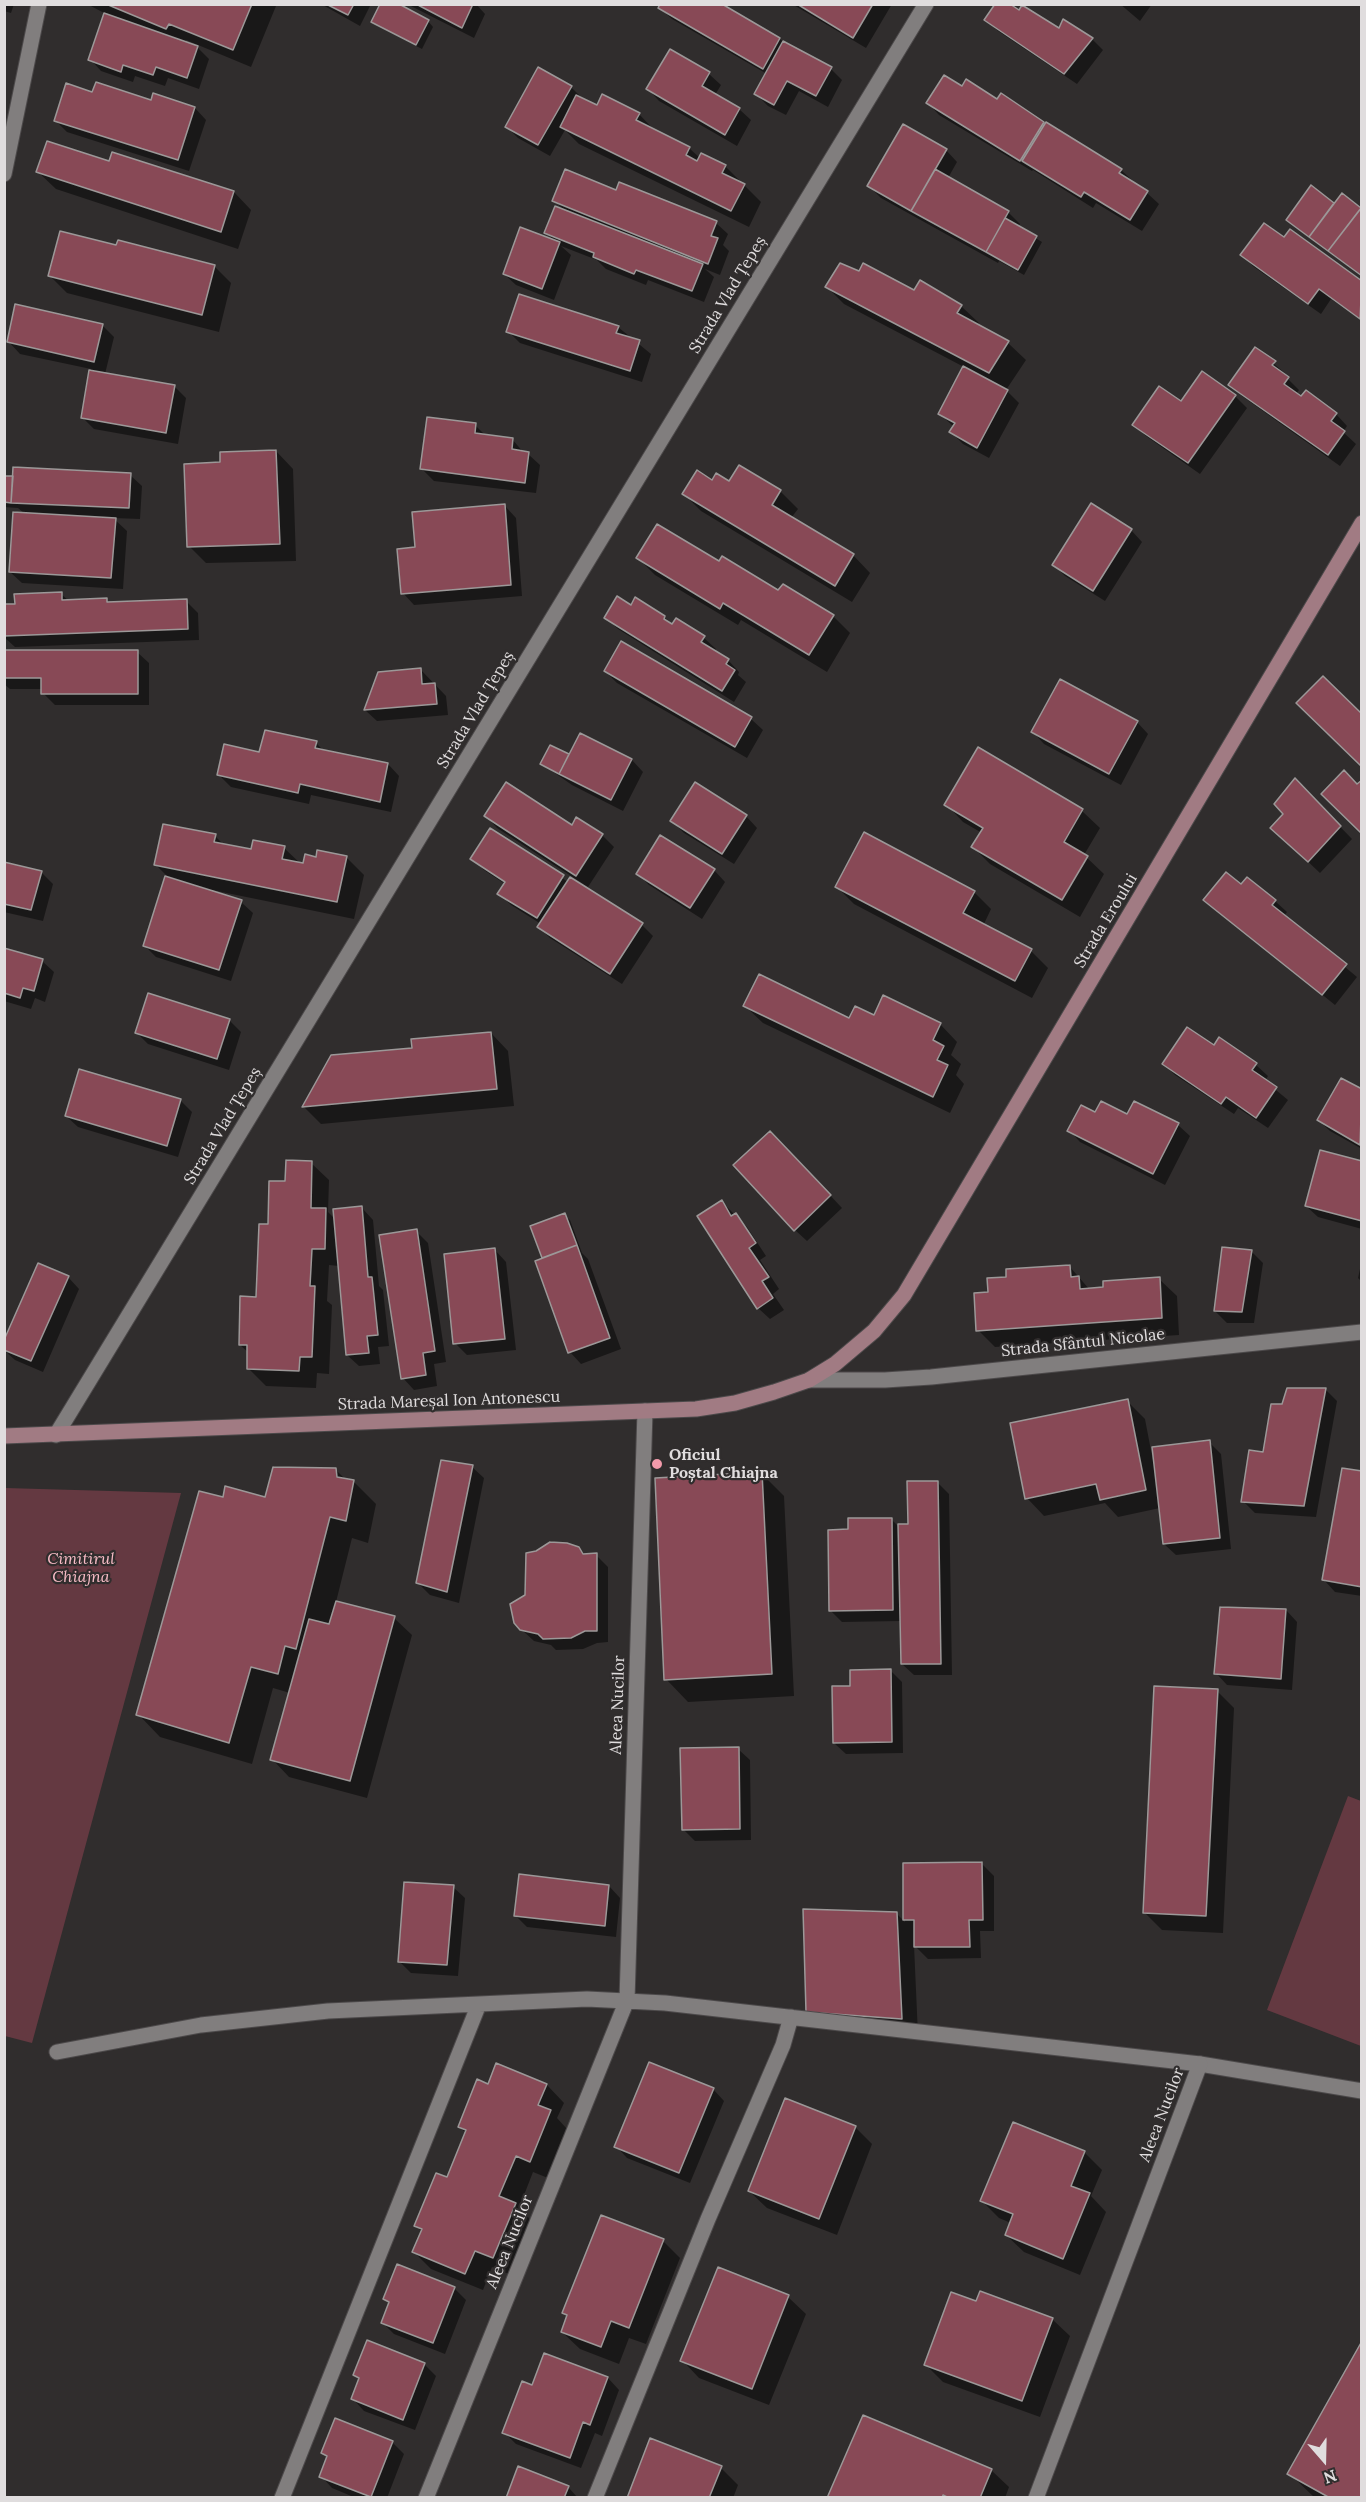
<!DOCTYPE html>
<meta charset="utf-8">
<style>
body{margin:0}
#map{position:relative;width:1366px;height:2502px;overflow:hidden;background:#302d2d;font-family:Lora,serif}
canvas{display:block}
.frame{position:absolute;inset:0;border:6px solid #e0ddde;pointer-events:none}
.north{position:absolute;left:1294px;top:2430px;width:60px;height:60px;-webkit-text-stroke:4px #302d2d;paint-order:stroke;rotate:160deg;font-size:16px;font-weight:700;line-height:24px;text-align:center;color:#e0ddde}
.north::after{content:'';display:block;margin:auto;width:21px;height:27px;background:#e0ddde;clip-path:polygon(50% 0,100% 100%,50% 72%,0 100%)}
</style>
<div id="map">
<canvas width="1366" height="2502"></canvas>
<div class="frame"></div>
<div class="north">N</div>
</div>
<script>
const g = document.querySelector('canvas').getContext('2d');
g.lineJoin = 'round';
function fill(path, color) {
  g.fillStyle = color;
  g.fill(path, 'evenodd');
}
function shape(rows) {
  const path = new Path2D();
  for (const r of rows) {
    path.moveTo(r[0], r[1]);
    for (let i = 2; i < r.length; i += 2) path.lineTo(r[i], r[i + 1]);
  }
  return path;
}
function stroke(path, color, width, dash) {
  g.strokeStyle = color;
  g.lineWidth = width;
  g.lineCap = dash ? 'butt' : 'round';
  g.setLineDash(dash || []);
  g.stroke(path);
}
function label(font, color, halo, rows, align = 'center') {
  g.font = font + ' Lora,serif';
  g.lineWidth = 4.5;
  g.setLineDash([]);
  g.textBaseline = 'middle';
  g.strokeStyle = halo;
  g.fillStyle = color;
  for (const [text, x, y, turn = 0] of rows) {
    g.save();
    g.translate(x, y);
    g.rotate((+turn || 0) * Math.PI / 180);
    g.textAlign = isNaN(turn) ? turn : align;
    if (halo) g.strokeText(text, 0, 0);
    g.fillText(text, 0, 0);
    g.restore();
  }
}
fill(shape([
 [5,1488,181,1493,32,2043,5,2036],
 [1348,1796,1361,1801,1361,2046,1267,2010]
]), '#643941');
fill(shape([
 [4,4,14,4,11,13,4,11],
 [87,4,274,4,276,6,251,67,186,40,185,43,196,46,209,59,199,89,168,78,165,86,135,76,133,82,101,71,90,59,106,14],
 [321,4,371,4,360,26],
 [407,4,476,4,485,14,474,38],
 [719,4,831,69,842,80,828,107,799,91,786,115,768,106,756,94,767,74,672,19,660,8],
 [792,4,892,4,866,48],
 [1120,4,1152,4,1140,21],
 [986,19,1059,30,1092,39,1103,50,1077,84,998,31],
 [428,21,433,27,422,49,379,27,373,22],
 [709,74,721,85,715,95,739,109,751,120,737,146,659,101,648,89],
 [571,87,582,98,598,107,639,114,656,132,689,148,700,158,725,166,761,202,749,227,579,144,565,130,550,156,518,138,507,127],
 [962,88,998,101,1043,123,1121,170,1133,181,1131,183,1147,193,1159,204,1142,231,1096,203,1093,208,1033,170,1032,171,939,115,928,103],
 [93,94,195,108,206,120,189,171,67,132,55,120],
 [946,150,957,162,948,178,1008,212,1020,224,1018,227,1042,242,1024,275,999,261,998,263,881,198,869,186],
 [110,163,234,192,251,210,238,249,56,189,38,172],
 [1311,187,1334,205,1342,195,1362,209,1362,277,1293,225],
 [617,192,716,223,728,234,723,245,729,251,720,275,705,269,714,277,704,302,648,280,646,285,606,269,597,260,561,246,571,255,554,300,516,285,504,274,556,242,546,233,565,211,554,200],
 [117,247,214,266,231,283,219,332,67,293,50,276],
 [1242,255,1362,283,1362,321,1331,299,1321,314,1254,267],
 [859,273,961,306,979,323,977,326,1008,343,1026,360,1006,390,1019,403,989,458,963,444,951,432,954,427,939,413,964,367,844,304,827,287],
 [102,325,114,337,105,374,174,386,186,398,178,444,94,429,82,417,91,369,20,354,9,342],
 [618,327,651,354,642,382,520,343,508,331],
 [1256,349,1286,374,1285,376,1299,390,1296,394,1336,414,1347,426,1343,432,1356,444,1340,466,1242,396,1230,385],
 [1235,396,1247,408,1200,474,1146,436,1134,425,1181,404],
 [475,425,486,436,512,439,524,453,528,454,540,465,536,493,434,481,422,469],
 [276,451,293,469,296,561,206,563,189,546,222,464],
 [739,467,780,491,798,509,791,518,853,555,870,573,852,602,701,511,684,494,713,482,729,483],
 [130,475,142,486,140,519,113,518,127,531,123,589,22,583,10,572,25,514,18,508,4,507,4,477],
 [505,506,516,518,522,596,414,605,403,593,416,549],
 [1131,530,1142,542,1105,601,1065,576,1054,565],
 [638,558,719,563,833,616,850,633,827,672,741,620,738,625,655,575],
 [61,594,69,601,106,600,111,604,186,601,198,613,199,640,15,647,4,637,4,606,16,605],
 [631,607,664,617,673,625,676,620,704,638,716,649,714,652,728,660,739,672,738,675,746,682,734,702,618,629,606,618],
 [4,651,137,652,149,663,149,705,55,705,43,693,43,689,10,689,4,684],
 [421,670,446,696,448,715,377,721,365,710],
 [605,671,751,719,763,730,747,758,617,683],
 [1137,722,1148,734,1121,785,1044,744,1033,732],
 [580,735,632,760,643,772,623,811,572,785,542,764,551,747,569,756],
 [316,743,324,751,388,764,399,776,391,812,311,795,309,804,231,787,219,775,260,753],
 [978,750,1082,811,1100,828,1084,855,1104,874,1080,917,990,864,973,847,982,833,963,822,946,804],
 [1295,780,1352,839,1320,873,1284,839,1285,814],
 [486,816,572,827,602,835,614,847,588,887,497,828],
 [746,816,757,828,734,864,684,833,672,821],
 [490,830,568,882,642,925,653,936,622,984,550,938,539,927,541,924,511,905,499,893,505,884,484,870,472,858],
 [215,836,225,846,252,851,284,848,301,864,317,858,346,857,364,875,354,919,212,890,211,892,241,902,253,913,231,981,156,957,145,946,167,876,156,865],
 [4,863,41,872,53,884,43,921,4,912],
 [714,870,725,882,702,919,649,885,638,874],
 [1242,886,1275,901,1287,912,1284,916,1357,977,1335,1005,1205,900],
 [837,887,974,892,991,909,983,926,1031,951,1048,968,1032,998,854,904],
 [4,950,42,961,54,972,45,1002,35,998,31,1009,4,1001],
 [745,1006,850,1020,874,1017,940,1024,957,1042,951,1055,961,1064,956,1075,964,1084,950,1113,763,1023],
 [229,1020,241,1032,229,1070,148,1044,136,1032],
 [491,1033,508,1051,514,1106,321,1124,304,1107],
 [1219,1039,1256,1065,1268,1076,1265,1081,1288,1100,1268,1128,1238,1108,1234,1114,1175,1075,1164,1064,1214,1047],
 [1362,1091,1362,1149,1330,1131,1318,1120],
 [180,1100,192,1112,178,1157,78,1127,66,1116],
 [1135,1103,1178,1125,1190,1136,1165,1185,1080,1142,1069,1130,1096,1114,1128,1116],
 [782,1144,842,1208,807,1241,795,1230],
 [311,1163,329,1180,328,1212,335,1219,362,1208,373,1220,379,1286,383,1290,389,1346,378,1347,380,1364,359,1366,347,1355,339,1266,329,1265,327,1301,332,1305,329,1374,317,1373,316,1388,266,1386,248,1368,249,1353,240,1345,258,1298,269,1225,287,1183],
 [1362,1163,1362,1229,1318,1217,1306,1206],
 [722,1202,747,1227,766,1256,760,1260,779,1289,773,1294,784,1310,770,1319,758,1308],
 [564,1215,570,1220,582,1253,588,1259,621,1349,581,1364,570,1352,544,1259,532,1227],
 [416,1231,428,1243,446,1362,434,1364,437,1386,414,1390,403,1378],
 [495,1250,506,1262,516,1350,467,1355,455,1343],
 [1251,1251,1263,1263,1254,1323,1227,1323,1215,1311],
 [1362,1260,1362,1282,1358,1278],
 [1070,1267,1090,1290,1159,1279,1177,1296,1179,1335,995,1347,978,1330,989,1293,1008,1278],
 [68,1277,79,1289,43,1372,15,1360,4,1350],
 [1325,1389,1337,1401,1316,1517,1255,1513,1243,1501,1264,1453],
 [1127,1401,1145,1419,1153,1461,1209,1442,1221,1454,1231,1549,1176,1555,1164,1544,1160,1508,1118,1517,1105,1503,1044,1516,1027,1498],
 [472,1467,484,1478,459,1603,430,1595,418,1583],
 [336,1470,346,1480,353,1481,376,1504,368,1543,352,1538,336,1602,394,1618,412,1635,367,1798,289,1777,272,1759,290,1693,273,1688,252,1764,160,1737,138,1714,267,1499],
 [1362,1473,1362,1596,1335,1592,1324,1580],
 [762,1474,784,1496,794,1696,688,1702,666,1679],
 [937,1482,949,1494,952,1675,914,1675,902,1664,901,1621,842,1622,830,1610,849,1531,891,1519,898,1526,910,1526],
 [578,1549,585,1555,596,1555,608,1567,608,1642,597,1643,583,1649,556,1650,551,1645,534,1641,521,1629,512,1615,511,1605,527,1596],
 [1286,1610,1297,1622,1292,1690,1227,1685,1216,1673],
 [890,1670,902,1682,903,1753,846,1754,834,1743,851,1687],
 [1217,1691,1234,1708,1223,1933,1162,1930,1144,1912],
 [738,1749,750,1760,751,1840,695,1841,684,1830],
 [982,1864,994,1876,994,1931,980,1931,981,1958,928,1959,914,1945,918,2035,807,2011,896,1913,905,1922,904,1865],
 [609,1886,620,1898,616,1937,527,1927,515,1915],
 [453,1887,465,1898,458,1976,411,1973,399,1961],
 [497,2065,547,2085,564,2103,557,2118,567,2129,548,2178,533,2172,519,2208,532,2221,511,2275,492,2267,483,2290,431,2269,414,2252,422,2232,416,2225,448,2179,466,2133,459,2127,489,2086],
 [713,2089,724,2101,690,2183,627,2158,616,2146],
 [855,2127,872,2144,837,2235,767,2208,749,2191],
 [1084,2152,1102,2170,1091,2196,1106,2212,1080,2275,1024,2252,1006,2235,1011,2223,999,2218,982,2201],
 [663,2241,680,2258,646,2344,629,2338,619,2364,580,2349,562,2332,568,2317,564,2312],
 [454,2288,466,2300,445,2354,394,2334,383,2323,390,2304,385,2299],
 [788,2297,806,2314,769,2405,699,2378,682,2360],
 [977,2303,1052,2319,1070,2336,1040,2417,943,2382,926,2365],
 [545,2355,608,2378,619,2390,602,2436,595,2433,581,2468,516,2444,504,2432,533,2387],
 [424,2364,436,2376,415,2430,364,2411,353,2399,360,2380,355,2375],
 [392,2442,404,2454,387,2498,356,2498,332,2488,321,2476,328,2458,323,2453],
 [721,2468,738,2485,733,2498,629,2498],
 [991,2470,1009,2487,1005,2498,829,2498],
 [1289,2473,1362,2498,1315,2498],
 [568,2487,578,2498,507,2498]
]), '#0007');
const building = shape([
 [106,4,252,4,233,50,169,24,166,29,106,4],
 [326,4,354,4,348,15,326,4],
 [380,4,399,4,429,20,416,45,371,22,380,4],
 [416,4,473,4,462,28,416,4],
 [660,4,722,4,780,38,763,69,658,8,660,4],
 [797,4,873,4,853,38,797,4],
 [995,4,1010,4,1019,10,1022,5,1059,28,1063,19,1093,38,1064,74,984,20,995,4],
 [104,13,198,46,187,78,156,67,153,75,123,65,121,72,88,60,104,13],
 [783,41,832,67,816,96,787,81,774,105,754,94,783,41],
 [670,49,710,72,702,86,740,108,725,135,646,89,670,49],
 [538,67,572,86,538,145,505,127,538,67],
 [944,75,962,86,966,79,997,99,1001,93,1044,122,1020,161,926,103,944,75],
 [96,82,151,100,153,93,195,107,178,160,54,121,66,83,92,92,96,82],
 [602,94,640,113,636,120,690,147,686,155,697,161,701,153,726,165,722,173,745,184,731,211,560,127,576,95,597,105,602,94],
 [1046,122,1122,169,1119,173,1148,191,1130,220,1084,192,1081,197,1022,161,1046,122],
 [903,124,947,149,911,211,867,186,903,124],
 [47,141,109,161,112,152,234,191,221,232,36,172,47,141],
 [565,169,616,190,619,182,717,221,711,236,718,238,708,264,552,201,565,169],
 [935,169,1009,211,986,252,911,211,935,169],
 [1311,185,1334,203,1309,237,1286,220,1311,185],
 [1342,193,1361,208,1328,251,1309,237,1342,193],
 [555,206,703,264,692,291,636,270,634,274,593,257,594,253,544,233,555,206],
 [1362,207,1362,276,1328,251,1362,207],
 [1005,218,1037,236,1018,270,986,252,1005,218],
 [1264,223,1284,237,1290,229,1362,281,1360,319,1319,289,1308,304,1240,255,1264,223],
 [520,227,560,242,542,289,503,274,520,227],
 [60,231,116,245,118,240,215,265,202,315,48,276,60,231],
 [840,263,859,271,863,263,914,290,920,280,962,305,957,313,1009,341,989,373,825,287,840,263],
 [519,294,619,326,616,333,640,340,630,371,506,332,519,294],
 [15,304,103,324,94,362,7,342,15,304],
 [1255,347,1276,361,1272,365,1289,377,1284,384,1301,396,1306,390,1337,413,1331,421,1345,431,1328,455,1228,385,1255,347],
 [963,366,1008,390,977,448,949,432,955,423,938,414,963,366],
 [89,370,175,385,166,433,81,418,89,370],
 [1202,371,1236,395,1188,463,1132,425,1159,386,1181,401,1202,371],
 [427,417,476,423,475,433,513,438,512,449,529,452,525,483,420,469,427,417],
 [276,450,280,544,187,547,184,464,220,462,220,452,276,450],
 [739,465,781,490,772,505,854,554,835,586,682,494,697,470,712,480,716,473,729,481,739,465],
 [13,467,131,473,129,508,11,503,13,467],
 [4,476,13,476,11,503,4,502,4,476],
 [1091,503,1132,529,1093,591,1052,565,1091,503],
 [505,504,511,585,401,594,397,549,415,547,412,512,505,504],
 [13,512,116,518,111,578,9,572,13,512],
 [657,524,719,561,722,556,778,590,783,584,834,615,809,655,723,603,720,609,636,558,657,524],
 [62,592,62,600,107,598,107,602,187,599,188,629,4,636,4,604,15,604,14,594,62,592],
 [617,596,631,605,635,597,665,616,664,619,672,624,676,618,705,636,701,642,729,659,726,664,735,670,722,691,604,618,617,596],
 [621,641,752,717,735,747,604,671,621,641],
 [4,650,138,650,138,694,41,694,41,678,4,678,4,650],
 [421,668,422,684,435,683,437,704,364,710,378,672,421,668],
 [1323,676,1362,714,1362,767,1296,703,1323,676],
 [1060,679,1138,721,1109,774,1031,732,1060,679],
 [265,730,317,741,315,748,388,763,380,802,300,784,298,793,217,775,224,744,259,752,265,730],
 [580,733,632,759,611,800,559,774,580,733],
 [550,745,569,754,559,774,540,764,550,745],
 [978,747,1083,809,1064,842,1088,856,1062,900,971,847,983,828,944,805,978,747],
 [1344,770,1357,784,1362,780,1362,834,1321,794,1344,770],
 [1295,778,1341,826,1308,862,1270,828,1283,814,1274,804,1295,778],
 [506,782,572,825,576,817,603,834,576,876,484,816,506,782],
 [695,782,747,815,722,854,670,821,695,782],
 [163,824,216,834,214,842,251,849,253,840,285,846,282,859,303,863,305,854,316,857,317,850,347,856,337,902,154,865,163,824],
 [490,828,564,875,537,918,497,894,505,882,470,859,490,828],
 [864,832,975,891,963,913,1032,949,1015,981,835,887,864,832],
 [660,835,715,869,690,908,636,874,660,835],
 [4,862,42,871,31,910,4,904,4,862],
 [1226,872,1241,884,1247,877,1276,900,1272,905,1347,964,1322,995,1203,900,1226,872],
 [165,876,242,900,219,970,143,946,165,876],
 [570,877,643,923,610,974,537,927,570,877],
 [4,948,43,959,34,991,23,988,20,998,4,993,4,948],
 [759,974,849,1018,855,1006,874,1015,883,995,941,1023,933,1040,944,1046,937,1060,948,1065,933,1097,743,1006,759,974],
 [148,993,230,1019,217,1059,135,1033,148,993],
 [1187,1027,1214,1045,1219,1037,1257,1063,1252,1070,1277,1087,1256,1118,1226,1097,1221,1104,1162,1064,1187,1027],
 [491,1032,497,1089,302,1107,331,1055,412,1048,411,1039,491,1032],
 [79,1069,181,1099,167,1146,65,1116,79,1069],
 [1341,1078,1362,1089,1360,1145,1317,1120,1341,1078],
 [1101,1101,1127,1114,1134,1101,1179,1123,1153,1174,1067,1131,1081,1105,1095,1112,1101,1101],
 [770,1131,831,1195,794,1231,733,1165,770,1131],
 [1320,1150,1362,1161,1362,1221,1305,1206,1320,1150],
 [286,1160,312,1161,311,1208,326,1208,325,1249,312,1249,310,1286,315,1286,312,1357,300,1357,299,1371,247,1369,247,1345,239,1345,240,1296,256,1297,259,1224,268,1224,269,1181,285,1181,286,1160],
 [722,1200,731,1216,736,1213,756,1243,749,1248,769,1277,762,1281,773,1298,757,1309,697,1216,722,1200],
 [362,1206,368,1277,372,1277,378,1335,367,1336,369,1353,346,1355,333,1209,362,1206],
 [565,1213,577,1245,542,1258,530,1226,565,1213],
 [417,1229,435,1351,423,1353,426,1375,401,1379,379,1235,417,1229],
 [577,1245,610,1338,568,1353,535,1261,577,1245],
 [1222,1247,1252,1250,1242,1312,1214,1311,1222,1247],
 [495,1248,505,1339,453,1344,444,1254,495,1248],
 [38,1263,69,1276,31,1361,4,1350,4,1340,38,1263],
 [1070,1265,1071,1277,1079,1276,1080,1289,1103,1287,1103,1281,1160,1277,1162,1318,976,1331,974,1293,988,1292,987,1278,1006,1277,1006,1269,1070,1265],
 [1287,1388,1326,1388,1304,1506,1241,1502,1249,1450,1263,1452,1271,1404,1282,1404,1287,1388],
 [1128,1399,1146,1490,1100,1500,1096,1484,1025,1499,1010,1423,1128,1399],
 [1210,1440,1220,1538,1163,1544,1152,1447,1210,1440],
 [441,1460,473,1465,447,1592,416,1583,441,1460],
 [273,1467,336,1468,337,1477,354,1480,346,1521,330,1517,296,1649,285,1646,278,1674,251,1667,229,1743,136,1715,199,1491,223,1497,225,1486,265,1497,273,1467],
 [1342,1468,1362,1471,1362,1587,1322,1580,1342,1468],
 [762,1472,772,1674,664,1680,655,1478,762,1472],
 [907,1481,938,1481,941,1664,901,1664,898,1524,908,1524,907,1481],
 [848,1518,892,1518,893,1610,829,1611,828,1530,848,1529,848,1518],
 [550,1542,567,1543,579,1547,583,1554,597,1553,597,1631,585,1631,571,1638,543,1639,538,1634,520,1630,514,1623,510,1604,525,1595,526,1553,536,1551,550,1542],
 [336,1601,395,1616,350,1781,270,1760,309,1619,329,1624,336,1601],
 [1220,1607,1286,1609,1281,1679,1214,1674,1220,1607],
 [891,1669,892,1742,833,1743,832,1686,850,1686,850,1670,891,1669],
 [1154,1686,1218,1689,1206,1916,1143,1913,1154,1686],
 [739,1747,740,1829,682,1830,680,1748,739,1747],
 [982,1862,983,1920,969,1920,970,1947,914,1947,914,1920,903,1920,903,1863,982,1862],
 [519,1874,609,1885,605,1926,514,1916,519,1874],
 [404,1882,454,1885,447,1965,398,1962,404,1882],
 [803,1909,897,1912,902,2019,806,2012,803,1909],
 [649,2062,714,2088,679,2173,614,2147,649,2062],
 [496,2063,547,2084,538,2105,551,2110,530,2162,516,2156,499,2196,516,2203,493,2258,475,2251,465,2274,412,2252,422,2229,414,2226,436,2173,447,2177,466,2130,458,2127,477,2079,488,2084,496,2063],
 [785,2098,856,2126,819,2219,748,2191,785,2098],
 [1013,2122,1085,2151,1071,2186,1090,2193,1063,2259,1005,2235,1013,2214,980,2201,1013,2122],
 [601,2215,664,2239,629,2328,611,2321,601,2347,561,2332,567,2315,562,2313,601,2215],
 [397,2264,455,2287,433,2343,381,2323,389,2302,383,2299,397,2264],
 [718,2267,789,2295,752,2389,680,2361,718,2267],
 [980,2291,1053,2318,1022,2401,924,2365,951,2292,976,2301,980,2291],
 [367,2340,425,2363,403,2420,351,2399,359,2378,353,2375,367,2340],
 [1362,2341,1362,2498,1330,2498,1287,2474,1362,2341],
 [544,2353,608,2377,590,2425,583,2422,570,2458,502,2433,522,2381,532,2385,544,2353],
 [863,2415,992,2469,980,2498,949,2498,943,2495,942,2498,827,2498,863,2415],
 [335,2418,393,2441,371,2497,319,2477,327,2456,321,2453,335,2418],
 [650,2438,722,2466,709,2498,627,2498,650,2438],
 [518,2466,569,2486,564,2498,506,2498,518,2466]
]);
fill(building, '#884956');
stroke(building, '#9c9898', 1.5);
const service = shape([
 [1200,2064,1362,2091]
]);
const minor = shape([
 [4,174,39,4],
 [809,1380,885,1380,931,1377,1362,1332],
 [57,2052,201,2025,328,2011,587,1999,665,2003,1200,2064,1036,2498],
 [282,2498,479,2004],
 [426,2498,627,2000,645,1411],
 [595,2498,708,2219,783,2045,791,2017]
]);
const tertiary = shape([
 [56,1435,926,4]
]);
const secondary = shape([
 [4,1436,696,1409,735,1403,774,1392,809,1380,835,1364,874,1331,904,1295,1362,523]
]);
stroke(service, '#4c494a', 17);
stroke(minor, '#4c494a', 17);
stroke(tertiary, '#4c494a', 17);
stroke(secondary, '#4c494a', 17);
stroke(service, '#817e7e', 15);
stroke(minor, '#817e7e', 15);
stroke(tertiary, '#817e7e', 15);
stroke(secondary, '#a17b83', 15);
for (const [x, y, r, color] of [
 [657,1464,6,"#f39aab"]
]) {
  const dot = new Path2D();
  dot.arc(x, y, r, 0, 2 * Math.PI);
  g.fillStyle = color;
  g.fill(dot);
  stroke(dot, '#302d2d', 2);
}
label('16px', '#e0ddde', '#302d2d', [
 ["Strada Vlad Țepeș",728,295,-59],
 ["Strada Vlad Țepeș",476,710,-59],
 ["Strada Eroului",1106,921,-59],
 ["Strada Vlad Țepeș",223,1126,-59],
 ["Strada Sfântul Nicolae",1083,1343,-6],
 ["Strada Mareșal Ion Antonescu",449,1401,-2],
 ["Aleea Nucilor",618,1705,-88],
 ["Aleea Nucilor",1162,2115,-69],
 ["Aleea Nucilor",510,2242,-68]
]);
label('bold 16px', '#e0ddde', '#302d2d', [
 ["Oficiul",669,1455],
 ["Poștal Chiajna",669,1473]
], 'left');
label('italic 16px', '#f9bdc7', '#302d2d', [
 ["Cimitirul",81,1559],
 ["Chiajna",81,1577]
]);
</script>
